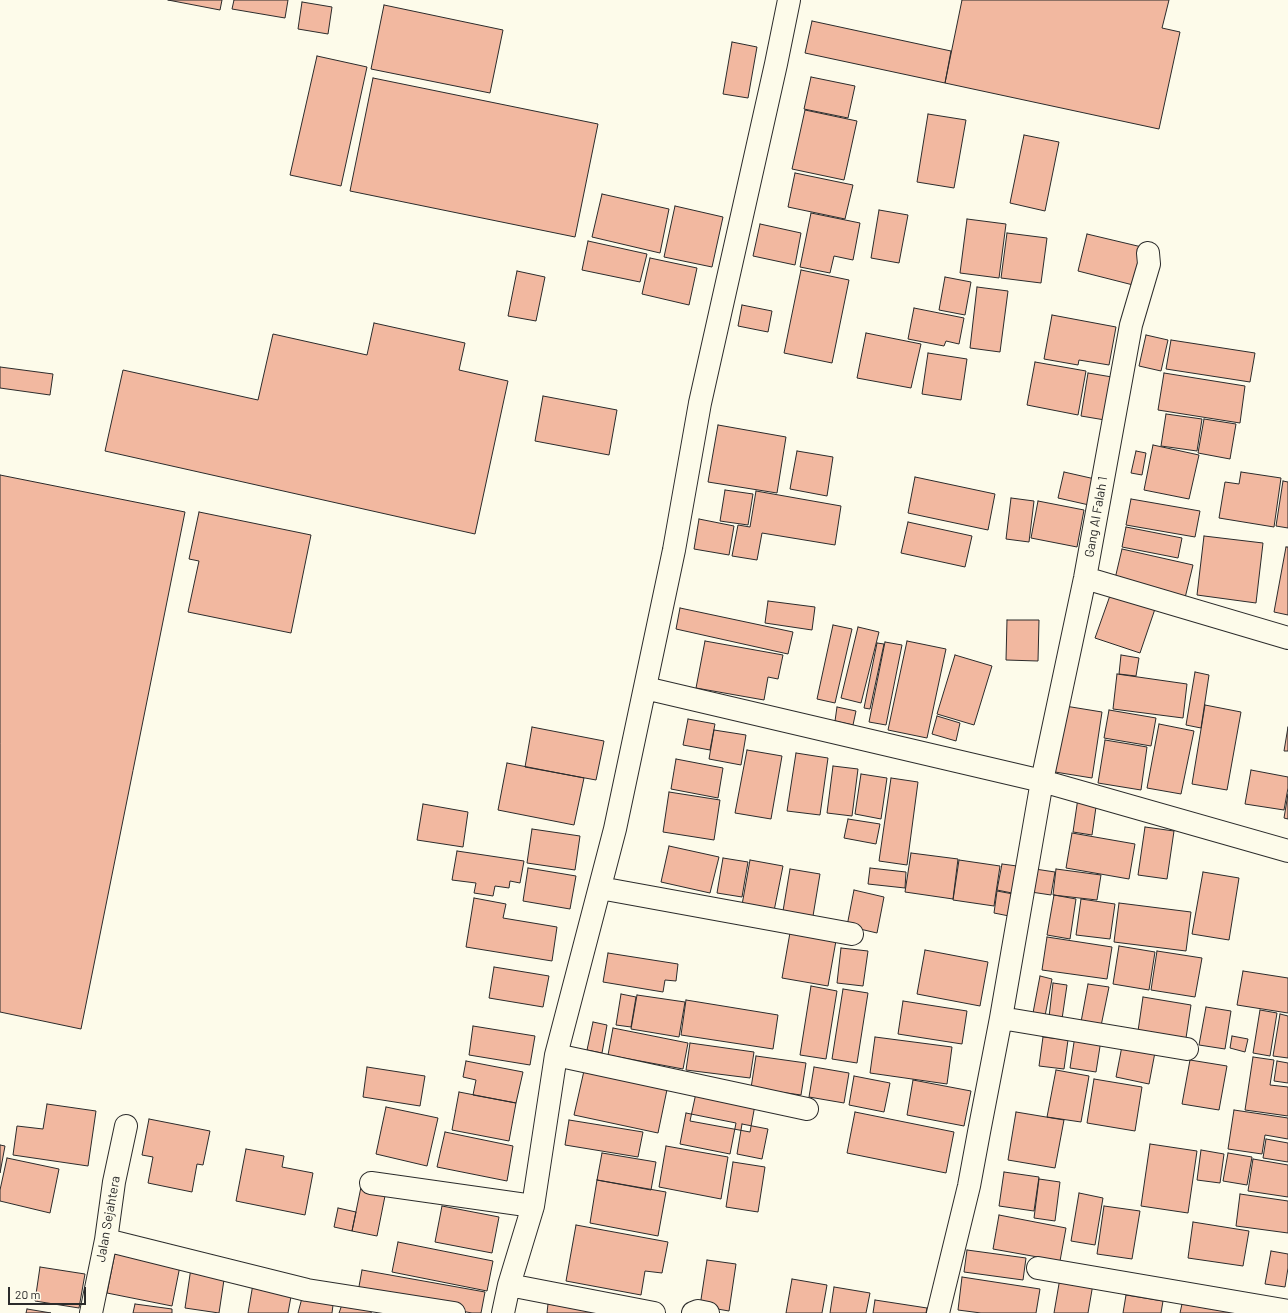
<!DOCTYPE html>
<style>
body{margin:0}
#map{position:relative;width:1288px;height:1313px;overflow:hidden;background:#fdfbea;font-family:Barlow,sans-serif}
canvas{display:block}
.scale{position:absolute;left:8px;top:1287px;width:78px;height:18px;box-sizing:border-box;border:2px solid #2b2b2b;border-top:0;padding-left:5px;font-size:12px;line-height:14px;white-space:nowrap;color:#2b2b2b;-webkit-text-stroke:3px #fdfbea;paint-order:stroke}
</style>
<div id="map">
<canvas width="1288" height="1313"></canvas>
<div class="scale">20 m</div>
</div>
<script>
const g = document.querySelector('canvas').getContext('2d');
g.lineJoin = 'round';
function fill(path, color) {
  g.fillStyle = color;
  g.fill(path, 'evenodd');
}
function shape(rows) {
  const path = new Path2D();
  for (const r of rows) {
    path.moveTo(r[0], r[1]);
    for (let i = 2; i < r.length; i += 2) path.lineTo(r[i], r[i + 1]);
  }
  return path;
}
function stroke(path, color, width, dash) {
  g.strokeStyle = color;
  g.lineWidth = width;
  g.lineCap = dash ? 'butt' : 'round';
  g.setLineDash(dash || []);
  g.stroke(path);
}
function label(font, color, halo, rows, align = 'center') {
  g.font = font + ' Barlow,sans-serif';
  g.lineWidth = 3;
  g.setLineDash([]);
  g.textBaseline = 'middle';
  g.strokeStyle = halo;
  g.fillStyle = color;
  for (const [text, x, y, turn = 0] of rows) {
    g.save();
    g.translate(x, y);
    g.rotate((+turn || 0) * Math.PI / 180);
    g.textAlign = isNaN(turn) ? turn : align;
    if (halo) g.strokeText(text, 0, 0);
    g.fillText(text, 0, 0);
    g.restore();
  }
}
const building = shape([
 [168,0,222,0,220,10,168,0],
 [234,0,288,0,285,18,232,9,234,0],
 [962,0,1169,0,1162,28,1180,32,1159,129,945,83,962,0],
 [302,2,332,7,328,34,298,29,302,2],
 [384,5,503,30,490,93,371,69,384,5],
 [812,21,951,51,945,83,805,53,812,21],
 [732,42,757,47,748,98,723,94,732,42],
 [317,56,367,67,341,186,290,175,317,56],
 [811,77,855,86,848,118,804,109,811,77],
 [373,78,598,124,575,237,350,191,373,78],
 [805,110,857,121,844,180,792,169,805,110],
 [928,114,966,120,954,188,917,182,928,114],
 [1024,135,1059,142,1045,211,1010,203,1024,135],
 [795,173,853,185,845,219,788,207,795,173],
 [602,194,669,209,660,253,592,237,602,194],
 [675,206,723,217,712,267,664,257,675,206],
 [879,210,908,215,899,263,871,258,879,210],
 [811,213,860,223,853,260,834,256,830,273,800,267,811,213],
 [967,219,1006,224,999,278,960,273,967,219],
 [760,224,801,233,795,265,753,256,760,224],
 [1007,233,1047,238,1041,283,1001,278,1007,233],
 [1087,234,1146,248,1137,286,1078,271,1087,234],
 [588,241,647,254,640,282,582,270,588,241],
 [650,258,697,268,689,305,642,294,650,258],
 [801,270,849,280,832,363,784,353,801,270],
 [517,271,545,277,536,321,508,316,517,271],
 [945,277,971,282,965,315,939,310,945,277],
 [977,287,1008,291,1000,352,970,348,977,287],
 [742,305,772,311,768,332,738,326,742,305],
 [914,308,964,318,959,344,946,341,944,346,908,339,914,308],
 [1052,315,1116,327,1109,365,1079,360,1078,365,1044,359,1052,315],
 [374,323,465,343,459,370,508,381,475,534,105,451,123,370,258,400,273,334,367,355,374,323],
 [866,333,921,344,911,388,857,378,866,333],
 [1146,335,1168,340,1161,371,1139,366,1146,335],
 [1171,340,1255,353,1250,382,1166,369,1171,340],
 [928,353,967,359,961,400,922,394,928,353],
 [1035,362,1086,371,1078,415,1027,405,1035,362],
 [0,367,53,374,50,395,0,388,0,367],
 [1088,373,1118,378,1111,421,1081,416,1088,373],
 [1164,373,1245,386,1240,423,1158,410,1164,373],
 [543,396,617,410,609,455,535,441,543,396],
 [1166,414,1202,419,1197,451,1161,446,1166,414],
 [1204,419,1236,424,1230,459,1198,453,1204,419],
 [718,425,786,437,777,493,708,482,718,425],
 [1153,445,1199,455,1189,499,1144,490,1153,445],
 [797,451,833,457,827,496,790,489,797,451],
 [1136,451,1146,453,1142,475,1131,473,1136,451],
 [1064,472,1095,479,1089,505,1058,498,1064,472],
 [1241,472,1281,478,1274,527,1219,518,1225,482,1239,484,1241,472],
 [0,475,185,512,81,1029,0,1012,0,475],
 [915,477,995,494,988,530,908,513,915,477],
 [1283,481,1288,482,1288,528,1276,526,1283,481],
 [725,490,753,494,748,525,720,521,725,490],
 [756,491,841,506,835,545,762,533,757,560,732,556,738,525,750,527,756,491],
 [1011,498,1034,501,1029,542,1006,539,1011,498],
 [1131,499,1200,511,1195,537,1126,525,1131,499],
 [1038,501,1084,510,1077,547,1031,538,1038,501],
 [199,512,311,535,291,633,188,612,199,561,189,559,199,512],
 [699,519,734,526,729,555,694,549,699,519],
 [908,522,972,536,965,567,901,553,908,522],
 [1126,527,1182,538,1178,558,1122,547,1126,527],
 [1204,536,1263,543,1256,603,1197,595,1204,536],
 [1286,547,1288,547,1288,615,1274,612,1286,547],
 [1122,549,1193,565,1185,598,1114,583,1122,549],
 [1112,590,1156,606,1140,653,1095,638,1112,590],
 [768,601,815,607,812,630,765,623,768,601],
 [680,608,793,632,788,654,676,629,680,608],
 [1007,620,1039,620,1038,661,1006,660,1007,620],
 [833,625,852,629,835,703,817,699,833,625],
 [858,627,879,632,861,703,841,698,858,627],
 [705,641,783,655,778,679,768,677,764,700,696,688,705,641],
 [907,641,946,649,927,738,888,730,907,641],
 [885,642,902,645,886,725,869,722,885,642],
 [877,643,884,644,870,709,864,708,877,643],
 [955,655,992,666,974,725,937,714,955,655],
 [1121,655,1139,658,1136,676,1119,674,1121,655],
 [1195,672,1209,675,1201,728,1186,725,1195,672],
 [1117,674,1187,684,1183,718,1113,709,1117,674],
 [1205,705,1241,712,1227,790,1192,784,1205,705],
 [1065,706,1102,712,1092,778,1055,772,1065,706],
 [837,707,856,711,853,725,835,721,837,707],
 [1109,710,1156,718,1151,746,1104,738,1109,710],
 [937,716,960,723,956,741,932,734,937,716],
 [688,719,715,724,710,750,683,745,688,719],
 [1159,724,1194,731,1181,794,1147,788,1159,724],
 [532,727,604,741,596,780,525,767,532,727],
 [1288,727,1288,751,1284,751,1288,727],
 [714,730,746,735,741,765,709,759,714,730],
 [1105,740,1147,747,1141,790,1098,783,1105,740],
 [747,750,782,756,771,819,735,813,747,750],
 [796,753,828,758,820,815,787,811,796,753],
 [676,759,723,768,718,798,671,789,676,759],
 [507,763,584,778,574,825,498,810,507,763],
 [833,766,858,769,852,816,827,813,833,766],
 [1251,770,1288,777,1288,788,1284,810,1245,804,1251,770],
 [861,774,887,778,881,819,855,814,861,774],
 [891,778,918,782,907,865,879,861,891,778],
 [669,792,720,800,714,840,663,832,669,792],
 [1288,794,1288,819,1284,818,1288,794],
 [1078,798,1097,800,1092,835,1073,832,1078,798],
 [423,804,468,812,463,847,417,840,423,804],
 [848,819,880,824,876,844,844,838,848,819],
 [1145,827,1174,831,1167,879,1138,875,1145,827],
 [532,829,580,836,575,870,527,863,532,829],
 [1072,833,1135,844,1129,879,1066,868,1072,833],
 [669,846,719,857,710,893,661,882,669,846],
 [457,851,524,861,520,883,510,881,509,888,495,886,493,896,474,893,476,883,452,880,457,851],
 [911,853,958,859,953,899,905,892,911,853],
 [723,858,748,862,742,897,717,893,723,858],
 [750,860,783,866,774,911,742,905,750,860],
 [959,860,1000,866,994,906,953,900,959,860],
 [1002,864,1017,866,1012,893,997,890,1002,864],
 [528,868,576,876,570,909,523,901,528,868],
 [870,868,906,872,905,888,868,884,870,868],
 [790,869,820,874,813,916,783,911,790,869],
 [1035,869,1055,872,1051,895,1031,892,1035,869],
 [1056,869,1101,875,1097,900,1053,895,1056,869],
 [1203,872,1239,878,1229,940,1192,934,1203,872],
 [854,890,884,897,877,933,847,926,854,890],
 [997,891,1013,894,1009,916,994,913,997,891],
 [1054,895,1076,899,1070,939,1047,935,1054,895],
 [474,898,506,904,503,918,557,927,552,961,466,947,474,898],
 [1081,899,1115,904,1110,939,1076,935,1081,899],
 [1119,903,1191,912,1186,951,1114,942,1119,903],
 [791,927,837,935,828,986,782,978,791,927],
 [1047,937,1112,947,1107,979,1042,970,1047,937],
 [1119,946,1155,952,1149,990,1113,984,1119,946],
 [841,948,868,951,863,986,837,983,841,948],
 [925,950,988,962,980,1006,917,994,925,950],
 [1157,951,1202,958,1195,997,1151,990,1157,951],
 [608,953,678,964,676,981,665,980,663,992,603,982,608,953],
 [494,967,549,976,543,1007,489,998,494,967],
 [1243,971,1288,978,1288,1013,1237,1005,1243,971],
 [1040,976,1052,979,1045,1016,1033,1013,1040,976],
 [1053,983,1067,985,1062,1019,1049,1017,1053,983],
 [1088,984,1109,987,1101,1026,1081,1022,1088,984],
 [811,986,837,991,826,1059,800,1055,811,986],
 [843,989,868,993,857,1063,832,1059,843,989],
 [621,994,636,997,631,1027,616,1025,621,994],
 [637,995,685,1002,679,1037,631,1029,637,995],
 [1143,997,1191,1005,1186,1038,1138,1031,1143,997],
 [686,1000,778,1015,773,1049,681,1035,686,1000],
 [903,1001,967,1011,962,1044,898,1034,903,1001],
 [1206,1007,1231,1011,1225,1049,1199,1045,1206,1007],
 [1260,1010,1277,1013,1270,1056,1253,1053,1260,1010],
 [1280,1014,1288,1016,1288,1058,1273,1056,1280,1014],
 [593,1022,607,1025,602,1053,587,1050,593,1022],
 [473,1026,535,1036,530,1065,469,1055,473,1026],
 [613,1028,688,1043,683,1069,608,1055,613,1028],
 [1075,1036,1101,1040,1096,1072,1070,1068,1075,1036],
 [1232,1036,1248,1039,1245,1052,1230,1048,1232,1036],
 [875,1037,952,1047,947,1084,870,1073,875,1037],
 [1043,1037,1068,1040,1064,1069,1039,1066,1043,1037],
 [1123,1041,1156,1047,1149,1084,1116,1077,1123,1041],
 [690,1043,754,1052,750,1078,686,1070,690,1043],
 [756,1056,806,1063,801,1095,751,1088,756,1056],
 [1253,1057,1274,1060,1270,1085,1288,1087,1288,1116,1245,1110,1253,1057],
 [1190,1060,1227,1066,1219,1110,1182,1104,1190,1060],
 [466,1061,523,1072,516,1103,473,1095,476,1080,463,1077,466,1061],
 [1277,1061,1288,1063,1288,1083,1274,1081,1277,1061],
 [586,1062,669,1080,658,1133,574,1115,586,1062],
 [367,1067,425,1076,420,1106,363,1097,367,1067],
 [814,1067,849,1073,844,1103,809,1097,814,1067],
 [1056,1070,1089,1076,1081,1122,1047,1117,1056,1070],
 [854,1076,890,1083,884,1112,849,1105,854,1076],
 [1094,1079,1142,1087,1135,1131,1087,1123,1094,1079],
 [913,1080,971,1091,964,1126,907,1115,913,1080],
 [459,1092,516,1103,509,1141,452,1130,459,1092],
 [696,1093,755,1105,750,1132,690,1121,696,1093],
 [47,1104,96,1111,88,1166,13,1155,17,1126,43,1129,47,1104],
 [386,1107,438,1118,427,1166,376,1154,386,1107],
 [1234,1110,1288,1118,1288,1139,1265,1135,1262,1154,1228,1149,1234,1110],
 [855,1112,954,1132,946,1173,847,1153,855,1112],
 [1016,1112,1064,1120,1055,1168,1008,1160,1016,1112],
 [686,1113,736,1123,730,1154,680,1144,686,1113],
 [149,1119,210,1131,203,1165,197,1164,192,1192,148,1183,153,1157,142,1155,149,1119],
 [569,1120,643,1132,638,1157,565,1145,569,1120],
 [742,1124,768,1129,762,1159,737,1154,742,1124],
 [445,1132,513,1146,507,1181,437,1167,445,1132],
 [1266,1139,1288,1143,1288,1162,1263,1158,1266,1139],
 [1150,1144,1197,1151,1188,1213,1141,1206,1150,1144],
 [0,1145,5,1146,0,1173,0,1145],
 [666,1146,728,1157,721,1199,659,1187,666,1146],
 [246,1149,284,1156,282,1167,313,1173,305,1215,236,1201,246,1149],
 [1201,1150,1224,1154,1220,1183,1197,1180,1201,1150],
 [602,1153,656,1162,651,1190,597,1180,602,1153],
 [1228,1153,1252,1157,1247,1185,1223,1181,1228,1153],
 [7,1158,59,1169,50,1213,0,1201,0,1190,7,1158],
 [1253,1159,1288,1165,1288,1197,1248,1191,1253,1159],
 [733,1162,765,1167,758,1212,726,1207,733,1162],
 [1004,1172,1039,1177,1034,1211,999,1206,1004,1172],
 [1039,1179,1060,1182,1055,1221,1034,1218,1039,1179],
 [597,1180,666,1192,658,1236,590,1223,597,1180],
 [361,1187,386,1191,377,1236,352,1231,361,1187],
 [1079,1193,1103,1198,1095,1245,1071,1241,1079,1193],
 [1240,1194,1288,1201,1288,1233,1236,1226,1240,1194],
 [442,1206,499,1217,492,1253,435,1242,442,1206],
 [1104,1206,1140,1211,1132,1259,1097,1254,1104,1206],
 [338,1208,356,1212,352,1231,334,1227,338,1208],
 [999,1215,1066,1228,1060,1261,993,1249,999,1215],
 [1193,1222,1249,1231,1243,1266,1188,1258,1193,1222],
 [576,1225,668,1242,662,1273,645,1271,641,1295,566,1281,576,1225],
 [398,1242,493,1261,487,1291,392,1272,398,1242],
 [116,1248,181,1261,172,1306,107,1293,116,1248],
 [967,1250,1026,1258,1023,1280,964,1272,967,1250],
 [1271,1251,1288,1254,1288,1268,1285,1287,1265,1284,1271,1251],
 [707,1260,736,1264,729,1311,700,1306,707,1260],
 [40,1267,85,1274,79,1308,35,1301,40,1267],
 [191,1268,225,1273,219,1313,185,1308,191,1268],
 [362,1270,485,1292,481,1313,472,1313,358,1292,362,1270],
 [962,1277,1040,1289,1036,1313,981,1313,958,1310,962,1277],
 [1060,1278,1093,1284,1088,1313,1054,1313,1060,1278],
 [792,1279,827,1285,822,1313,786,1313,792,1279],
 [253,1284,292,1291,288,1313,248,1313,253,1284],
 [834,1287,870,1293,866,1313,830,1313,834,1287],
 [1126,1295,1163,1301,1161,1313,1123,1313,1126,1295],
 [302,1298,333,1305,332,1313,298,1313,302,1298],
 [344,1299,373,1308,371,1313,339,1313,344,1299],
 [875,1300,927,1308,926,1313,873,1313,875,1300],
 [135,1304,172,1309,172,1313,133,1313,135,1304],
 [548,1304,602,1312,602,1313,547,1313,548,1304],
 [1182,1304,1237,1313,1180,1313,1182,1304],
 [27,1309,51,1313,26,1313,27,1309]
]);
fill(building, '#f2b8a0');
stroke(building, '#2b2b2b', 1);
const street = shape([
 [1085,578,1288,638],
 [645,688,1042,781,1288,851],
 [600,888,852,934],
 [1001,1018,1187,1049],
 [556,1055,807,1109],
 [371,1183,533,1206],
 [106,1240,307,1290,454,1313],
 [1038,1268,1288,1311],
 [509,1285,654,1313],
 [91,1313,106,1240,114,1182,126,1126],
 [503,1313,509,1285,533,1206,556,1055,615,829,674,550,700,403,776,64,789,0],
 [693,1313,698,1311,708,1313],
 [938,1313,969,1186,979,1132,1001,1018,1042,781,1085,578,1131,325,1149,264,1148,253]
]);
stroke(street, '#2b2b2b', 24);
stroke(street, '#fdfbea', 22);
label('13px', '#2b2b2b', '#fdfbea', [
 ["Gang Al Falah 1",1096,517,-80],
 ["Jalan Sejahtera",108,1219,-80]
]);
</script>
